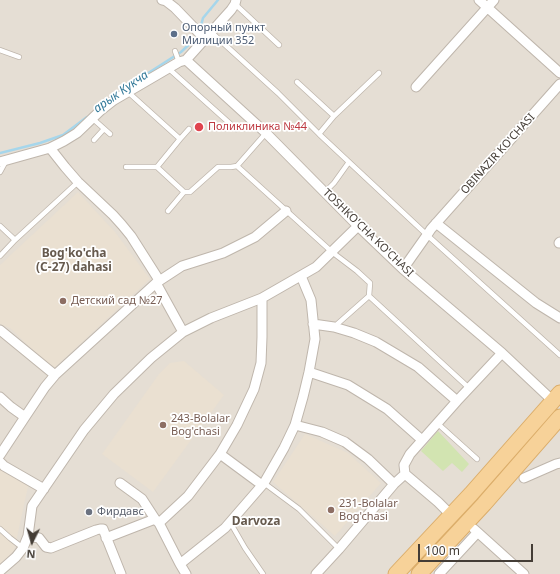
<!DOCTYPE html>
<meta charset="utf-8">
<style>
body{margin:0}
#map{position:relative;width:560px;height:574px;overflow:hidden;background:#f2ede6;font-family:"Noto Sans",sans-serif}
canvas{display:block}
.north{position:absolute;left:12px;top:522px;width:40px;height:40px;-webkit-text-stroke:3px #fff;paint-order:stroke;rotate:185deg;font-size:11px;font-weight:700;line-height:16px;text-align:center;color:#443d36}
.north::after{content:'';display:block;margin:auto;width:14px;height:18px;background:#443d36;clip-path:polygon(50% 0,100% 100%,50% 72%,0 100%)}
.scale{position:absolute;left:418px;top:544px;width:115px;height:18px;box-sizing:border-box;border:2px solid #443d36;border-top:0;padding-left:5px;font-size:12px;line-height:14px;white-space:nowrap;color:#443d36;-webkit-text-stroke:3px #fff;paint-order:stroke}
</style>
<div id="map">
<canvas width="560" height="574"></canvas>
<div class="north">N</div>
<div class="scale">100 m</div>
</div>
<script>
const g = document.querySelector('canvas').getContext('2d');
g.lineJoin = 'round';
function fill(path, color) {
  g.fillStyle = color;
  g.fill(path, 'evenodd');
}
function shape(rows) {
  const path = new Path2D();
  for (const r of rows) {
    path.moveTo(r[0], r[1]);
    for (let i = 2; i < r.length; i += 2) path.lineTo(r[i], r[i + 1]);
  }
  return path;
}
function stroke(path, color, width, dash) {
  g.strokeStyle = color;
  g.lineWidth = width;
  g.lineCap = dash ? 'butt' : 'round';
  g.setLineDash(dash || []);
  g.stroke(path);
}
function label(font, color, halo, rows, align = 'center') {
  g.font = font + ' "Noto Sans",sans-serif';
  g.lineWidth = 3.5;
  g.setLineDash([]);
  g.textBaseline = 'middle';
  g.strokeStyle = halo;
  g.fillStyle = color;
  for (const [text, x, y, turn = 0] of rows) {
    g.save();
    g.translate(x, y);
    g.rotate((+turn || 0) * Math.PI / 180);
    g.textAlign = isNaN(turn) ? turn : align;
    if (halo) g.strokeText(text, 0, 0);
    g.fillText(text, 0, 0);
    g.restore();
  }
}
fill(shape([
 [0,0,560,0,560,574,0,574]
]), '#e5ded4');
fill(shape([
 [78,192,115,232,150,279,53,369,10,328,0,324,0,265],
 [184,361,224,395,153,492,102,454,159,374,170,363],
 [305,434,348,453,381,483,335,536,273,482],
 [0,468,29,482,14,551,0,564]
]), '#eae0d1');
fill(shape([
 [438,431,469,464,462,472,452,463,443,471,421,451]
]), '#d2e4b1');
stroke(shape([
 [200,29,203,18,218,0],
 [114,95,181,52,198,36],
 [0,153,40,143,63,135,87,117]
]), '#a6d6eb', 2.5);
const service = shape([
 [235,4,279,45],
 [211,32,278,93,319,134,427,235,560,355],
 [0,50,19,57],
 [175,51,179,62],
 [168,68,236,129],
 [297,82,334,116,319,134],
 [128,92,180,139,157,167,184,192,190,192,218,167,231,167,237,166],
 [334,116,379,73],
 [92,118,110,134],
 [266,133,237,166,332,252,357,271,370,283,369,296],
 [180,139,189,129],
 [94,140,104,129],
 [126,167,157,167],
 [0,172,6,161],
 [325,192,334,183,349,162],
 [168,211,184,192],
 [0,226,15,240,78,182],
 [0,256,15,240],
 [334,327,369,296,469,388],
 [437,423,477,459],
 [264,483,299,509,339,549],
 [230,522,245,548,263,574],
 [0,529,10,538,23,548]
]);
const minor = shape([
 [162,0,166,1,175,8,205,39],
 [479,0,560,73],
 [186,60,266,133,358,226,403,269,502,353,553,401],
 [186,60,231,10,235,4,236,0],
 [416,87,494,0],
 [50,148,65,167,78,182,113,215,122,225,131,236,159,280],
 [0,162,50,148,64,141,77,133,100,111,114,100,179,62,186,60],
 [436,223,536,303,560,318],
 [559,243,560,242],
 [403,269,427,235,431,229,560,84],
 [156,283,183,332],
 [313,324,334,327,354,333,376,342,418,367,457,401],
 [0,330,55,375],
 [309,372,348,385,387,409,422,440],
 [0,397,11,407,25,417],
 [295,425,322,432,345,442,368,459,394,484,405,474,438,502,451,515],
 [220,454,262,485],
 [0,455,25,417,45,387,55,375,156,283,182,266,223,253,255,237,286,211],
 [0,462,4,466,44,489],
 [405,474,404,465,410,454,457,401,502,353],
 [524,478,556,464,560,463],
 [120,483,142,499,155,519,159,523,180,564,186,574],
 [159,523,188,496,220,454,237,425,254,389,261,363,262,337,262,298],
 [474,529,524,574],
 [28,536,39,538,46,547,51,548,96,530,100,529,103,529,121,574],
 [106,538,155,519],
 [180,564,225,528,264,483,284,448,295,425,303,397,309,372,315,339,311,300,301,276],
 [0,571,16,557,23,548,28,536,32,506,84,430,114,394,151,358,183,332,211,318,262,298,316,267,358,226],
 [316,574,339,549,394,484],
 [439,574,477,533]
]);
const primary = shape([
 [396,574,471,494,560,393],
 [419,574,484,504,560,417]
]);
stroke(service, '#bfb6ac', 6);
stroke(minor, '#bfb6ac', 11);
stroke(primary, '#dbad6a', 17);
stroke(service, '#fff', 4.5);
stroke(minor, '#fff', 9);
stroke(primary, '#f7d299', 15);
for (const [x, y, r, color] of [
 [174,34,4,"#5c6f8a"],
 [199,127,5,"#e0444e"],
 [63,301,4,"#8d6e63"],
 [163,425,4,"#8d6e63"],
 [331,510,4,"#8d6e63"],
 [89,512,4,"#6b7280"]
]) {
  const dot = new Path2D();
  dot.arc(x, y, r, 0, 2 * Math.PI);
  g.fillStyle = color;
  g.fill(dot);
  stroke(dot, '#fff', 1.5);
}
label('11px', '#4e5e75', '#fff', [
 ["Опорный пункт",182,28],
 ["Милиции 352",182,41]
], 'left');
label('11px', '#be3a42', '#fff', [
 ["Поликлиника №44",208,127]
], 'left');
label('11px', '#443d36', '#fff', [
 ["OBINAZIR KO'CHASI",498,154,-48],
 ["TOSHKO'CHA KO'CHASI",368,233,44]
]);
label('11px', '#785e54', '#fff', [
 ["Детский сад №27",71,301],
 ["243-Bolalar",171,419],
 ["Bog'chasi",171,432],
 ["231-Bolalar",339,504],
 ["Bog'chasi",339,517]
], 'left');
label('11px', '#5b616d', '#fff', [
 ["Фирдавс",97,512]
], 'left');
label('italic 12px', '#327999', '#fff', [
 ["арык Кукча",121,92,-35]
]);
label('bold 12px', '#665a4e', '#fff', [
 ["Bog'ko'cha",74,254],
 ["(C-27) dahasi",74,268],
 ["Darvoza",256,522]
]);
</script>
